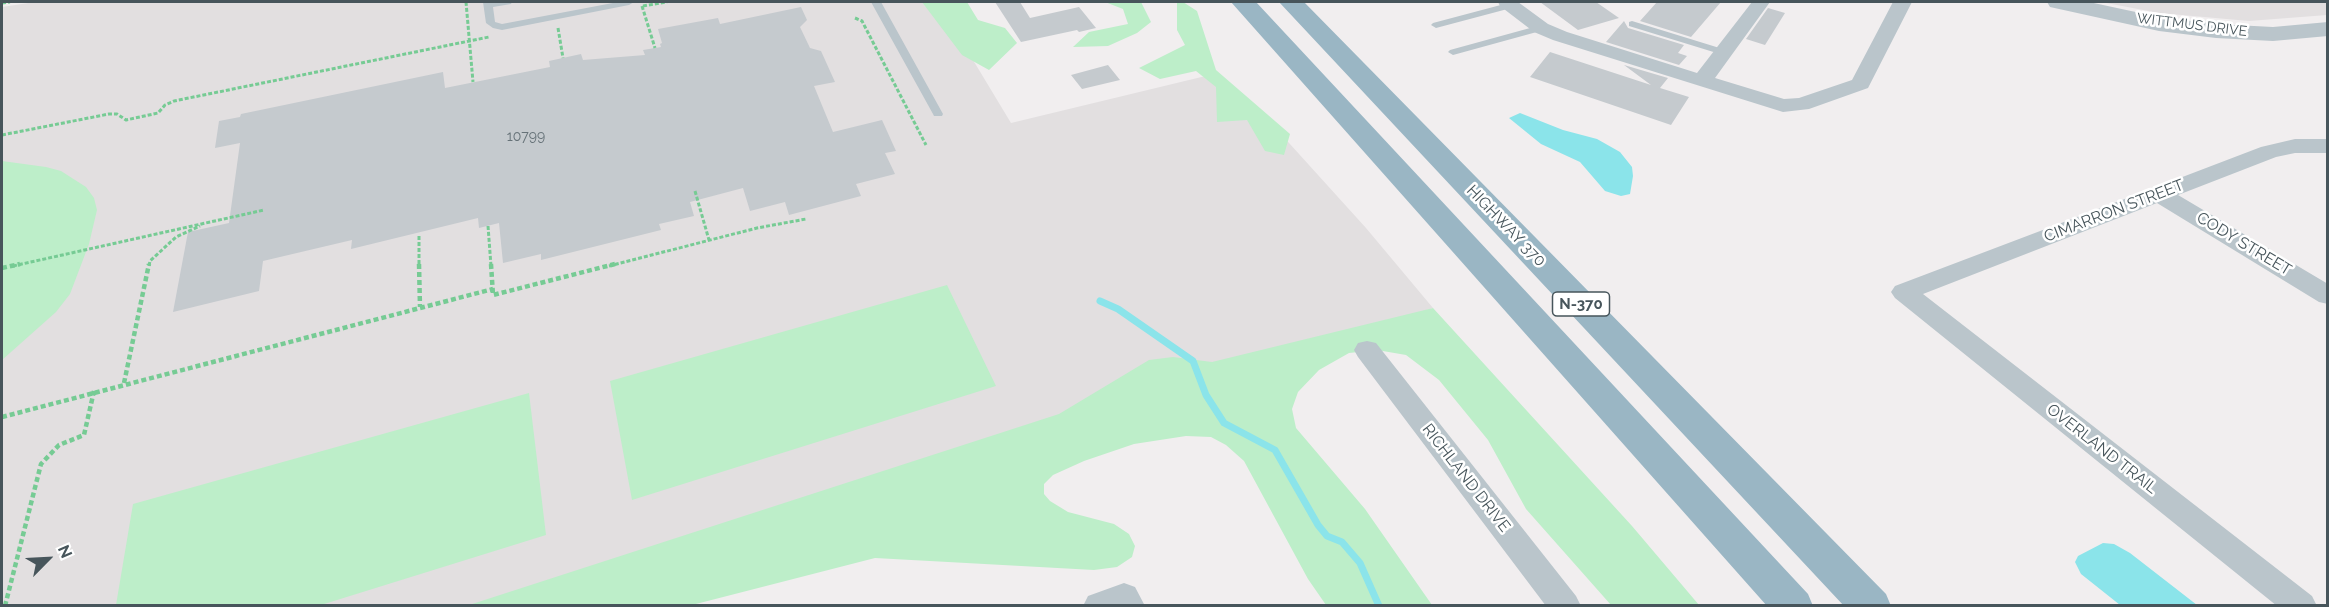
<!DOCTYPE html>
<style>
body{margin:0}
#map{position:relative;width:2329px;height:607px;overflow:hidden;background:#f1eeef;font-family:Raleway,sans-serif}
canvas{display:block}
.frame{position:absolute;inset:0;border:3px solid #47555b;pointer-events:none}
.north{position:absolute;left:18px;top:529px;width:60px;height:60px;-webkit-text-stroke:4px #fff;paint-order:stroke;rotate:66deg;font-size:16px;font-weight:700;line-height:24px;text-align:center;color:#47555b}
.north::after{content:'';display:block;margin:auto;width:21px;height:27px;background:#47555b;clip-path:polygon(50% 0,100% 100%,50% 72%,0 100%)}
</style>
<div id="map">
<canvas width="2329" height="607"></canvas>
<div class="frame"></div>
<div class="north">N</div>
</div>
<script>
const g = document.querySelector('canvas').getContext('2d');
g.lineJoin = 'round';
function fill(path, color) {
  g.fillStyle = color;
  g.fill(path, 'evenodd');
}
function shape(rows) {
  const path = new Path2D();
  for (const r of rows) {
    path.moveTo(r[0], r[1]);
    for (let i = 2; i < r.length; i += 2) path.lineTo(r[i], r[i + 1]);
  }
  return path;
}
function stroke(path, color, width, dash) {
  g.strokeStyle = color;
  g.lineWidth = width;
  g.lineCap = dash ? 'butt' : 'round';
  g.setLineDash(dash || []);
  g.stroke(path);
}
function label(font, color, halo, rows, align = 'center') {
  g.font = font + ' Raleway,sans-serif';
  g.lineWidth = 5;
  g.setLineDash([]);
  g.textBaseline = 'middle';
  g.strokeStyle = halo;
  g.fillStyle = color;
  for (const [text, x, y, turn = 0] of rows) {
    g.save();
    g.translate(x, y);
    g.rotate((+turn || 0) * Math.PI / 180);
    g.textAlign = isNaN(turn) ? turn : align;
    if (halo) g.strokeText(text, 0, 0);
    g.fillText(text, 0, 0);
    g.restore();
  }
}
fill(shape([
 [35,2,938,2,1011,123,1218,73,1280,133,1366,228,1433,308,521,605,2,606,2,7],
 [2101,2,2327,2,2327,15,2249,21,2159,13]
]), '#e2dfe0');
fill(shape([
 [922,2,967,2,978,20,1005,28,1017,43,989,70,962,55],
 [1105,2,1141,2,1151,22,1137,33,1108,46,1073,47,1089,32,1128,24,1123,9],
 [1177,2,1183,2,1197,11,1216,70,1290,134,1284,155,1265,151,1247,120,1217,122,1216,87,1196,71,1160,79,1139,68,1185,45,1177,30],
 [2,161,46,167,61,171,86,187,94,198,97,210,89,244,70,294,56,312,2,360],
 [947,285,996,386,632,500,610,381],
 [1433,308,1632,526,1699,605,1611,605,1526,509,1488,440,1439,380,1406,355,1377,350,1349,353,1319,370,1298,392,1292,409,1296,428,1365,509,1432,605,1326,605,1308,579,1244,461,1226,445,1211,437,1186,436,1134,444,1084,461,1053,475,1044,484,1044,494,1050,501,1068,512,1114,524,1129,534,1135,546,1132,557,1117,567,1094,570,875,558,692,605,466,606,1059,414,1149,360,1173,357,1212,362],
 [529,393,546,535,321,605,116,605,133,504]
]), '#bdeec9');
fill(shape([
 [1520,113,1563,130,1597,139,1620,152,1632,167,1633,176,1630,194,1621,196,1605,191,1580,162,1541,144,1509,118],
 [2103,543,2114,544,2130,553,2197,605,2120,605,2081,574,2075,562,2078,556]
]), '#8be4ea');
stroke(shape([
 [1100,301,1118,309,1193,361,1206,395,1224,423,1275,450,1318,525,1327,536,1342,542,1360,563,1379,606]
]), '#8be4ea', 7);
fill(shape([
 [995,2,1020,2,1030,18,1079,7,1096,28,1079,32,1077,30,1021,42],
 [1540,2,1596,2,1619,18,1578,30],
 [1657,2,1721,2,1691,37,1640,21],
 [801,7,807,20,800,27,810,48,821,51,835,82,814,86,833,132,882,120,896,151,885,153,895,174,856,184,861,196,789,215,785,202,750,211,743,188,690,202,694,216,659,224,661,230,541,260,541,254,503,263,499,223,479,228,478,218,351,249,352,240,263,261,259,291,173,312,188,232,229,223,240,143,215,148,219,121,240,117,241,114,443,72,445,88,550,67,549,61,581,54,583,60,645,55,643,50,661,47,660,44,662,43,658,29,718,18,720,24],
 [1768,8,1785,13,1765,45,1746,39],
 [1624,21,1628,28,1684,45,1678,53,1687,56,1679,65,1606,42],
 [1550,52,1651,85,1624,65,1668,78,1660,88,1689,97,1671,125,1530,77],
 [1108,65,1120,80,1082,89,1071,75]
]), '#c5cace');
stroke(shape([
 [466,2,473,82],
 [2,3,10,2],
 [642,6,655,48],
 [643,6,667,2],
 [855,18,862,21,926,145],
 [558,28,563,58],
 [2,135,109,114,117,114,126,120,158,113,165,105,174,101,489,37],
 [695,191,709,240],
 [488,226,491,266],
 [419,236,419,266],
 [13,266,264,210],
 [149,266,150,261,176,237,200,226],
 [609,266,757,228,806,219]
]), '#76cb94', 3, [4, 2]);
stroke(shape([
 [419,264,420,307],
 [491,264,493,295,615,264],
 [2,268,20,264],
 [124,383,149,264],
 [2,417,493,289],
 [5,606,41,464,59,445,84,435,94,391]
]), '#76cb94', 4.5, [5, 3]);
fill(shape([
 [483,2,512,2,511,4,493,7,495,22,502,24,618,2,634,2,629,5,502,30,493,28,486,23,483,2],
 [871,2,881,2,943,114,942,116,934,116,933,114,871,2],
 [1512,2,1515,3,1515,7,1436,28,1431,25,1433,23,1512,2],
 [1632,21,1726,50,1728,52,1726,54,1720,54,1629,26,1629,22,1632,21],
 [1541,25,1546,28,1544,30,1453,55,1448,52,1450,50,1541,25]
]), '#bac5cb');
fill(shape([
 [1498,2,1518,2,1548,24,1567,32,1697,73,1752,2,1770,2,1715,78,1784,99,1799,98,1852,80,1893,2,1912,2,1868,88,1809,109,1783,112,1553,40,1534,32,1500,6,1498,2],
 [2295,139,2328,139,2328,153,2295,153,2276,157,2178,195,2328,284,2328,304,2319,302,2157,203,1923,294,2312,596,2317,606,2277,606,1895,298,1891,292,1895,286,2151,189,2261,147,2295,139],
 [1367,341,1376,343,1576,596,1581,606,1546,606,1358,357,1354,350,1358,343,1367,341],
 [1124,583,1135,587,1145,606,1083,606,1088,596,1124,583]
]), '#bac5cb');
fill(shape([
 [2047,2,2089,2,2159,17,2216,24,2273,27,2328,22,2328,36,2273,41,2216,38,2159,31,2050,7,2047,2]
]), '#bac5cb');
fill(shape([
 [1231,2,1256,2,1808,594,1813,606,1767,606,1231,2],
 [1279,2,1304,2,1886,594,1891,606,1844,606,1279,2]
]), '#9ab6c4');
label('14px', '#47555b', '#fff', [
 ["WITTMUS DRIVE",2192,25,7]
]);
label('14px', '#667278', null, [
 ["10799",526,137]
]);
for (const [x, y, w] of [
 [1581,304,57]
]) {
  const box = new Path2D();
  box.roundRect(x - w / 2, y - 12, w, 24, 4.5);
  g.fillStyle = '#fff';
  g.fill(box);
  stroke(box, '#47555b', 1.5);
}
label('bold 15px', '#47555b', null, [
 ["N-370",1581,304]
]);
label('16px', '#47555b', '#fff', [
 ["CIMARRON STREET",2114,211,-21],
 ["HIGHWAY 370",1506,226,46],
 ["CODY STREET",2244,244,31],
 ["OVERLAND TRAIL",2102,449,38],
 ["RICHLAND DRIVE",1466,478,52]
]);
</script>
